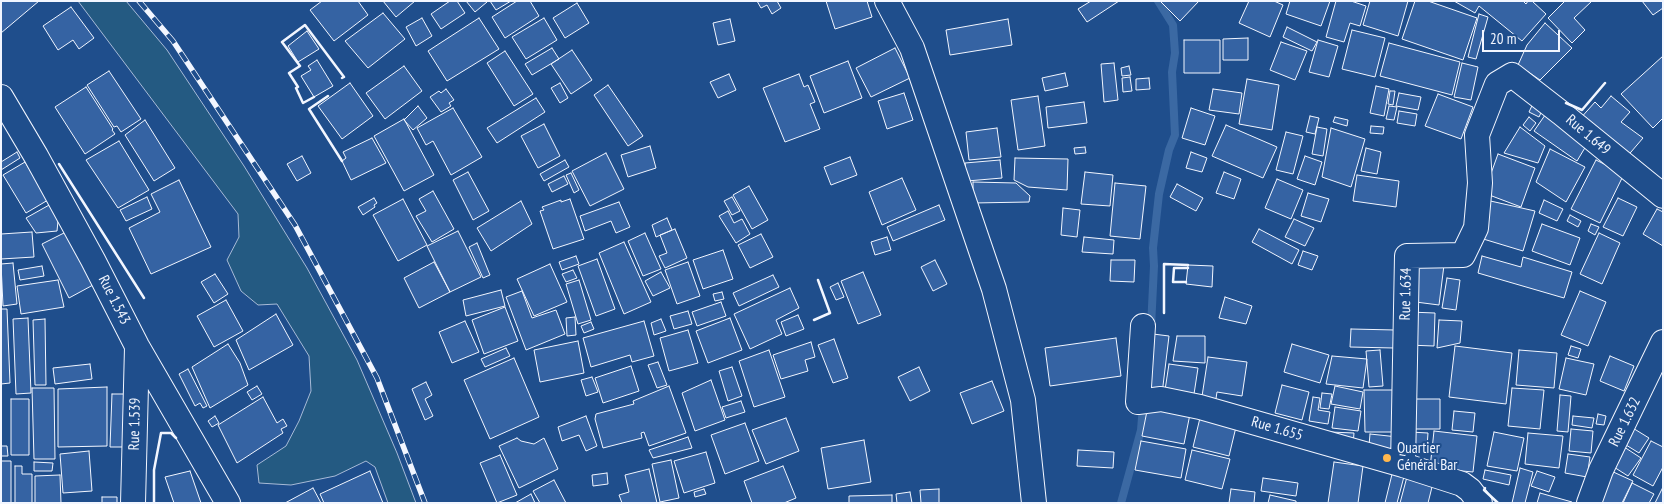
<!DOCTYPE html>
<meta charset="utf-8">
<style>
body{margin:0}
#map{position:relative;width:1664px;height:504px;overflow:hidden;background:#1f4e8c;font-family:"PT Sans Narrow",sans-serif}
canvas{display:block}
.frame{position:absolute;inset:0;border:2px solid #f2f6ff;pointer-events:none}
.scale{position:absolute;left:1482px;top:30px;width:78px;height:22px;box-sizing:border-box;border:2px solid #f2f6ff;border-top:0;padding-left:6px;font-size:15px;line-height:18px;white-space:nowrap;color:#f2f6ff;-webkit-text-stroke:4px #1f4e8c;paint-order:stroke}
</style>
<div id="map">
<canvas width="1664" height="504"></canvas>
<div class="frame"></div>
<div class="scale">20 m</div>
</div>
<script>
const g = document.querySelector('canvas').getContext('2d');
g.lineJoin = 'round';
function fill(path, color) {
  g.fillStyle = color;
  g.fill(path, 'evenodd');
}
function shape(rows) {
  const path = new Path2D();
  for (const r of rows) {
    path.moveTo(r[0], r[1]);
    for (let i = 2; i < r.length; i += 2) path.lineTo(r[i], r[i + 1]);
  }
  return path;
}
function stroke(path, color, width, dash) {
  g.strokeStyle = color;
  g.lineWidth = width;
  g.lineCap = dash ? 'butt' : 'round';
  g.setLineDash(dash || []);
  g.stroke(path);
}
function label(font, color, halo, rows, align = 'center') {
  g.font = font + ' "PT Sans Narrow",sans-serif';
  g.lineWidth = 4;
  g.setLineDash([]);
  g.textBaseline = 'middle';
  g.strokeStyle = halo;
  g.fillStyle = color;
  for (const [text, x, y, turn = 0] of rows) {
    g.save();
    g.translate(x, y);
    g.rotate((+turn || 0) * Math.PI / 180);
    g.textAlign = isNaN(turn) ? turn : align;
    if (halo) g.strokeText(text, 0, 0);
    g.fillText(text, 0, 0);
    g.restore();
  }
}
const green = shape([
 [78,1,126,1,167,50,244,166,307,268,357,360,397,453,416,503,388,503,375,467,366,461,335,476,291,485,259,483,257,465,286,446,299,421,311,391,309,356,277,304,258,305,241,291,227,260,239,237,238,214,78,1]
]);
fill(green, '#245a82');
stroke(green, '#a8bbd7', 1);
stroke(shape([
 [1151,327,1154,266,1153,248,1159,194,1169,150,1175,135,1172,72,1175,53,1173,25,1158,1],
 [1121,503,1141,430,1143,405]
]), '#3b69a3', 8);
const building = shape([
 [1,1,39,1,1,33,1,1],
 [322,1,358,1,368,15,334,41,310,10,322,1],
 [383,1,415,1,396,17,383,1],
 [450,1,457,1,465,13,441,29,431,14,450,1],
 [466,1,487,1,487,2,475,12,466,1],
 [490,1,511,1,496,10,490,1],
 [517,1,530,1,539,16,505,38,492,17,517,1],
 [757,1,777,1,781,8,772,14,767,5,761,8,757,1],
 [826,1,867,1,872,17,835,29,826,1],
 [1091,1,1119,1,1087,22,1078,9,1091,1],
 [1160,1,1199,1,1180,21,1160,1],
 [1249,1,1274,1,1283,5,1270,37,1239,23,1249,1],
 [1290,1,1330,1,1321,26,1286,14,1290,1],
 [1336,1,1351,1,1366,6,1360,26,1350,23,1344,42,1326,37,1336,1],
 [1370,1,1408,1,1398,36,1363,25,1370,1],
 [1415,1,1428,1,1477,18,1463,60,1402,39,1415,1],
 [1454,1,1523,1,1526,4,1528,1,1532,1,1546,14,1522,41,1479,6,1475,13,1454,1],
 [1565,1,1592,1,1574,18,1585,30,1572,43,1548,18,1565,1],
 [1642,1,1663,1,1663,8,1653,15,1642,1],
 [577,3,589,23,565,38,553,18,577,3],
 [71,7,94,38,79,49,73,40,58,50,43,26,71,7],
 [383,13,405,39,368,68,345,41,383,13],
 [1479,14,1488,17,1476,59,1468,57,1479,14],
 [422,18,432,36,416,46,406,27,422,18],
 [479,18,499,49,447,81,428,51,479,18],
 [544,18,557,40,526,59,512,37,544,18],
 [730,19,735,41,718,45,713,23,730,19],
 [1008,19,1012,45,950,55,946,30,1008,19],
 [1545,23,1572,48,1540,80,1518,65,1527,45,1545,23],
 [1287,27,1317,42,1312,51,1283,37,1287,27],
 [1352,30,1385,38,1375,77,1342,69,1352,30],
 [307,31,319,49,298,62,288,46,307,31],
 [1248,38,1248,60,1223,60,1223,39,1248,38],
 [1184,40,1220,40,1220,73,1184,73,1184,40],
 [1318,40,1338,46,1329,77,1309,72,1318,40],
 [1281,42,1307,51,1295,80,1270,70,1281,42],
 [1389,43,1460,62,1452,95,1380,76,1389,43],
 [552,48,559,59,532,75,525,64,552,48],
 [895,48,910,78,871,97,856,68,895,48],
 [572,50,592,80,571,94,551,64,572,50],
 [505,51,533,94,514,106,487,63,505,51],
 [1663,56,1663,118,1653,128,1621,94,1663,56],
 [317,60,333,86,314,97,301,76,311,70,308,66,317,60],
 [848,61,862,98,824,113,810,76,848,61],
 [1114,63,1118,100,1104,102,1101,64,1114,63],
 [1462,63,1478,67,1471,100,1454,97,1462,63],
 [404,66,422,91,385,119,366,93,404,66],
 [1129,66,1131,75,1122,76,1121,68,1129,66],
 [109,71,141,119,121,132,117,126,114,127,87,85,109,71],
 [1065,73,1068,86,1045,91,1042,78,1065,73],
 [729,74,736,90,718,98,710,82,729,74],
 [799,74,804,87,808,85,815,102,810,104,820,129,785,142,763,88,799,74],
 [1130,77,1132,91,1123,92,1122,78,1130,77],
 [1149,78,1150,89,1136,90,1136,79,1149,78],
 [1247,79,1279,85,1272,130,1239,124,1247,79],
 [350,83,373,116,342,139,318,106,350,83],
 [560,83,568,98,560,103,551,88,560,83],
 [608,85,643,136,628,146,594,95,608,85],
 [1376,86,1389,89,1384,116,1370,113,1376,86],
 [86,87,113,129,112,130,115,134,85,154,55,107,86,87],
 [446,89,454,100,449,103,451,106,441,112,430,97,439,91,441,93,446,89],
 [1213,89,1242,93,1239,114,1209,110,1213,89],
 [1390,91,1395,91,1393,105,1388,104,1390,91],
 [904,93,913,120,887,129,878,101,904,93],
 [1399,93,1421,97,1418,110,1396,106,1399,93],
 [1538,93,1548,98,1539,117,1529,112,1538,93],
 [1438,94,1473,107,1461,139,1425,126,1438,94],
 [1038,96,1045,146,1018,150,1011,100,1038,96],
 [1611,96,1630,112,1621,122,1643,138,1625,159,1579,120,1595,102,1601,108,1611,96],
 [536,98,545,112,497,143,487,128,536,98],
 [1084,102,1087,123,1048,128,1046,107,1084,102],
 [1552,105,1592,136,1577,161,1534,131,1552,105],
 [418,106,427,118,413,130,404,120,418,106],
 [1389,106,1397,107,1394,120,1386,119,1389,106],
 [453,108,482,157,451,175,433,141,426,145,417,128,453,108],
 [1191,108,1215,116,1205,145,1182,138,1191,108],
 [1399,111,1417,114,1415,126,1397,123,1399,111],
 [1310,116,1319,118,1315,134,1306,132,1310,116],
 [1335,117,1348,120,1347,126,1333,122,1335,117],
 [1529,117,1536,123,1530,131,1523,125,1529,117],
 [404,119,434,175,404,191,374,136,404,119],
 [145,120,175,168,154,181,125,135,145,120],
 [544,124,560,156,538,168,521,136,544,124],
 [1226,125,1277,147,1263,178,1212,156,1226,125],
 [1371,126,1384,127,1383,134,1370,133,1371,126],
 [1317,127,1327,129,1323,156,1312,154,1317,127],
 [1520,127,1545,146,1538,163,1504,153,1520,127],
 [997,128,1001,157,969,160,966,132,997,128],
 [1331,128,1365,139,1351,187,1322,177,1331,128],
 [1286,132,1303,136,1293,174,1276,170,1286,132],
 [372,138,386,163,351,180,342,161,346,158,343,152,372,138],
 [119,141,149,190,118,208,86,160,119,141],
 [650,146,656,168,628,177,621,155,650,146],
 [1085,147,1086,153,1075,154,1074,148,1085,147],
 [1366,148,1381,152,1377,174,1361,171,1366,148],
 [1550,149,1585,167,1566,202,1536,182,1550,149],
 [17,152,20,158,1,170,1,162,17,152],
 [1191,152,1207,158,1202,172,1186,168,1191,152],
 [606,153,624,189,590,206,572,171,606,153],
 [1498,154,1535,168,1521,207,1484,193,1498,154],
 [302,156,311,173,297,181,287,164,302,156],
 [1305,156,1322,162,1315,185,1297,179,1305,156],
 [850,157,857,175,831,185,824,167,850,157],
 [1015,158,1068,159,1067,190,1028,187,1014,180,1015,158],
 [565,160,569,167,544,181,540,174,565,160],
 [1000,160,1002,178,967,181,965,163,1000,160],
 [1596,160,1624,174,1600,223,1571,209,1596,160],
 [25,162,48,200,26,213,3,175,25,162],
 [468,172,489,211,473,220,453,180,468,172],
 [1085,172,1113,175,1110,206,1081,204,1085,172],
 [1224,172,1241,179,1234,199,1216,193,1224,172],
 [571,173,579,190,574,193,566,175,571,173],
 [1357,175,1399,181,1396,207,1353,201,1357,175],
 [564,176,568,184,552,192,548,184,564,176],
 [902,178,916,210,882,225,869,192,902,178],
 [1277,179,1303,190,1291,219,1265,208,1277,179],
 [179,180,211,247,151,274,129,228,160,212,151,194,179,180],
 [973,182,1016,183,1030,196,1029,202,973,203,973,182],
 [1115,183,1146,186,1140,239,1110,236,1115,183],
 [1177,184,1203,198,1196,211,1170,197,1177,184],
 [749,186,768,220,752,229,733,195,749,186],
 [433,191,454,229,432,242,416,216,426,211,419,199,433,191],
 [1308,193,1329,199,1321,222,1301,216,1308,193],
 [147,197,152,209,126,221,120,210,147,197],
 [732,197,740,211,732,215,724,201,732,197],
 [374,198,377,203,374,205,375,207,363,215,358,207,374,198],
 [1618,198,1637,207,1623,236,1603,227,1618,198],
 [403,199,427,245,398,261,373,215,403,199],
 [570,199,584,239,553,249,540,211,544,210,542,207,561,200,561,202,570,199],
 [1486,200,1535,211,1523,251,1480,238,1486,200],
 [1544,200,1563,209,1557,221,1539,213,1544,200],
 [521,201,532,224,491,251,477,228,521,201],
 [619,202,630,227,616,233,611,221,585,231,580,216,619,202],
 [51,204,58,221,57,231,36,233,26,218,51,204],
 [939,205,945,220,893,241,887,227,939,205],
 [1063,208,1080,210,1077,237,1061,235,1063,208],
 [1657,209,1663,212,1663,246,1643,234,1657,209],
 [728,211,734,223,742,219,750,234,736,243,719,216,728,211],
 [1570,215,1581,221,1578,227,1567,221,1570,215],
 [667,218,672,230,656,237,652,225,667,218],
 [1294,219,1314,228,1305,246,1285,237,1294,219],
 [1542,224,1580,238,1570,265,1532,251,1542,224],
 [1591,224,1599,227,1595,235,1588,231,1591,224],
 [675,229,687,258,665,268,659,256,667,253,660,235,675,229],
 [1259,229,1299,250,1292,264,1252,242,1259,229],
 [458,231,481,277,450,292,427,246,458,231],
 [32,232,34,257,1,259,1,234,32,232],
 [66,232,93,285,69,298,42,244,66,232],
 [645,233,661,269,643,276,628,241,645,233],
 [1599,233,1620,243,1602,284,1580,274,1599,233],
 [761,234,773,257,750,268,738,245,761,234],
 [887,237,891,250,875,255,871,242,887,237],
 [1084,237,1114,240,1113,254,1082,252,1084,237],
 [624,242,651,302,624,314,599,253,624,242],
 [477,243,490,275,483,278,469,247,477,243],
 [723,250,733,279,703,289,693,260,723,250],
 [1303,251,1318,256,1312,270,1298,265,1303,251],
 [576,256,579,264,562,270,559,262,576,256],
 [1482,256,1521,267,1523,257,1572,272,1564,298,1478,273,1482,256],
 [597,259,615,309,596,316,578,266,597,259],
 [935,260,947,284,933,291,921,267,935,260],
 [1111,260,1135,260,1134,282,1110,281,1111,260],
 [1413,261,1444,265,1439,305,1408,301,1413,261],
 [434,262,450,292,419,308,404,278,434,262],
 [688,262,700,296,677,304,665,270,688,262],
 [13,263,17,304,3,306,1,264,13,263],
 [550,264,567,302,534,316,517,279,550,264],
 [1188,265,1213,266,1212,287,1186,284,1188,265],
 [42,266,44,276,20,280,18,270,42,266],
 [573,270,577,278,566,282,562,274,573,270],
 [661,272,670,288,653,296,645,281,661,272],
 [863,272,881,315,858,324,841,281,863,272],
 [215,274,228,294,214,303,201,282,215,274],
 [773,275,779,287,739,306,733,293,773,275],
 [1447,278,1460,280,1456,310,1442,308,1447,278],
 [58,280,64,307,21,314,17,286,58,280],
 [579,280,591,320,578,324,566,284,579,280],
 [838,283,844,297,836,300,830,287,838,283],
 [790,288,799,308,776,320,782,334,750,349,734,314,790,288],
 [501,290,505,306,466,316,463,300,501,290],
 [522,291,532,318,556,310,565,334,526,350,506,297,522,291],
 [1580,291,1606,302,1588,346,1561,335,1580,291],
 [722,292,724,299,715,301,713,294,722,292],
 [1225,297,1252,306,1246,324,1219,318,1225,297],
 [226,300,243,331,214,347,197,316,226,300],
 [721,302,726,316,697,326,692,312,721,302],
 [505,307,518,341,484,354,472,320,505,307],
 [1,309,7,309,10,383,1,384,1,309],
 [688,311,692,324,674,329,670,316,688,311],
 [1409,312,1435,313,1434,346,1407,345,1409,312],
 [276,314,293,345,249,370,236,340,276,314],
 [798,315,804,329,786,336,781,322,798,315],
 [575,317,576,335,567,336,566,318,575,317],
 [28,318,31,393,16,394,13,319,28,318],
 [730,318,742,350,708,363,696,331,730,318],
 [45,319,46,385,35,385,33,320,45,319],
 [661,319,666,331,654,335,651,323,661,319],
 [1439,320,1462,321,1460,343,1437,348,1439,320],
 [465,321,479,352,452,363,439,332,465,321],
 [644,321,654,356,632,362,630,355,591,367,583,338,644,321],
 [591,322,594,329,584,333,581,326,591,322],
 [1351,329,1395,330,1394,348,1350,347,1351,329],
 [688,330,698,363,669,371,660,338,688,330],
 [1153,334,1169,336,1162,394,1146,392,1153,334],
 [1177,336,1205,336,1205,363,1173,361,1177,336],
 [1116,338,1121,376,1050,386,1045,348,1116,338],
 [834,339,848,378,833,383,818,345,834,339],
 [578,341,584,373,540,382,534,350,578,341],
 [811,342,815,357,805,360,808,371,781,379,773,355,811,342],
 [228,344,240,363,248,385,210,408,192,367,228,344],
 [1292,344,1329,355,1320,383,1284,372,1292,344],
 [1455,346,1512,353,1506,404,1449,397,1455,346],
 [1571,346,1581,349,1578,358,1568,355,1571,346],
 [506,348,510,356,485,367,481,359,506,348],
 [769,350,785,397,754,407,739,361,769,350],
 [1380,350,1383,386,1369,387,1366,351,1380,350],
 [1519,350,1557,353,1554,388,1516,385,1519,350],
 [1332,356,1367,359,1363,388,1326,384,1332,356],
 [1610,356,1634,366,1624,391,1600,381,1610,356],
 [1208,357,1247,362,1242,396,1217,392,1215,405,1201,403,1208,357],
 [514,358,539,417,490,439,464,380,514,358],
 [1566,358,1594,364,1586,395,1559,389,1566,358],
 [658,362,667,385,657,388,648,365,658,362],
 [90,364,92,379,55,384,53,368,90,364],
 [1169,364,1198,368,1194,394,1165,390,1169,364],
 [631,366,639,391,603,403,595,378,631,366],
 [732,367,742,396,728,401,719,371,732,367],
 [919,367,930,391,910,401,898,377,919,367],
 [188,369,207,406,203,408,200,403,195,406,179,374,188,369],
 [592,377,598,392,586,396,581,380,592,377],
 [711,380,725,420,695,431,682,393,711,380],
 [992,381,1004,411,972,424,960,393,992,381],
 [426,382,432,395,425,399,433,416,425,420,412,389,426,382],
 [1282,385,1309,392,1302,420,1275,413,1282,385],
 [257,386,262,394,252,400,247,392,257,386],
 [669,386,686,433,649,446,644,432,641,433,642,438,603,448,595,419,596,414,634,404,633,401,669,386],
 [1335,386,1363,392,1360,409,1331,404,1335,386],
 [107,387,107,446,58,447,58,389,107,387],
 [32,388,54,388,55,459,34,459,32,388],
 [1512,388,1544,390,1540,429,1508,426,1512,388],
 [1364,390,1395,390,1395,432,1365,432,1364,390],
 [1322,393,1332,394,1329,409,1320,408,1322,393],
 [112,394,125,394,124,447,110,447,112,394],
 [1560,395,1571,396,1568,432,1557,431,1560,395],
 [263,397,277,423,283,419,287,426,281,429,283,433,237,463,218,425,263,397],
 [1313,397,1320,398,1318,410,1330,412,1328,424,1309,421,1313,397],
 [11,399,29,399,29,455,11,455,11,399],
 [1407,399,1440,399,1440,429,1407,429,1407,399],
 [741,401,745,412,726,418,722,407,741,401],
 [1149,401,1191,409,1184,444,1142,436,1149,401],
 [1335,407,1361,411,1358,431,1332,428,1335,407],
 [1454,411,1475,413,1473,432,1452,430,1454,411],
 [1598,414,1606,416,1604,425,1596,424,1598,414],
 [215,416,219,423,212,427,208,421,215,416],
 [586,416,597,446,586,451,579,435,562,441,558,427,586,416],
 [1573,416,1594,418,1592,428,1572,425,1573,416],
 [786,418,799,451,766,464,752,430,786,418],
 [1200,418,1236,427,1229,456,1193,447,1200,418],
 [1623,422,1649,438,1639,453,1613,437,1623,422],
 [745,423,759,461,725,474,711,435,745,423],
 [1571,429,1593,431,1591,453,1569,451,1571,429],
 [1434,431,1477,436,1473,472,1430,468,1434,431],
 [1330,432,1354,433,1353,445,1330,432],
 [1410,432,1428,433,1427,447,1409,446,1410,432],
 [1494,432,1524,438,1517,471,1487,466,1494,432],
 [1528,433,1563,436,1559,468,1525,464,1528,433],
 [1370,434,1398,437,1396,459,1368,457,1370,434],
 [688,437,692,448,653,458,649,450,688,437],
 [517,438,521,441,534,444,544,438,558,469,519,488,499,446,517,438],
 [864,440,871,482,828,489,821,448,864,440],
 [1141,441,1186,449,1181,478,1135,470,1141,441],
 [1651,441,1663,447,1663,467,1653,486,1633,475,1651,441],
 [1618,443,1641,458,1628,476,1606,462,1618,443],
 [1,446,7,446,8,456,1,456,1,446],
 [1078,450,1114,452,1113,468,1077,466,1078,450],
 [1192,450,1230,459,1222,489,1185,480,1192,450],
 [89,451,92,491,63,493,60,454,89,451],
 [706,452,715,483,684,493,674,461,706,452],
 [1568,454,1590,457,1587,477,1565,473,1568,454],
 [500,455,517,495,497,503,480,463,500,455],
 [671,460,679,498,660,502,652,464,671,460],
 [1,461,11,461,11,503,1,503,1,461],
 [34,462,53,463,52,471,34,471,34,462],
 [1334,462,1363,466,1358,503,1328,503,1334,462],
 [15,466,22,466,22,474,32,474,32,503,15,503,15,466],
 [783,466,796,498,784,503,752,503,744,481,783,466],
 [1394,466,1406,469,1397,503,1385,503,1394,466],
 [1520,468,1533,472,1525,503,1512,503,1520,468],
 [649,469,657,503,622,503,619,495,629,492,625,475,649,469],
 [1485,470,1511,475,1509,485,1483,479,1485,470],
 [1609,470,1633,481,1623,503,1601,503,1609,470],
 [190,471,201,503,174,503,165,477,190,471],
 [370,471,383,503,324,503,320,494,370,471],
 [1537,471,1555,477,1549,492,1531,486,1537,471],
 [607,473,608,484,593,486,592,475,607,473],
 [1408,473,1434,479,1428,503,1400,503,1408,473],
 [60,475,61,503,35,503,35,476,60,475],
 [1263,478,1298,483,1296,496,1261,491,1263,478],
 [554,480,566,503,540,503,533,491,554,480],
 [1632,483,1654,494,1649,503,1622,503,1632,483],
 [1663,487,1663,503,1655,503,1663,487],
 [313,488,321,503,285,503,313,488],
 [704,489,706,494,695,497,694,492,704,489],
 [939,489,939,503,921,503,920,490,939,489],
 [1231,489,1255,492,1254,503,1229,503,1231,489],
 [910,492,912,503,897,503,896,494,910,492],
 [1540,493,1572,502,1572,503,1537,503,1540,493],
 [531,494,535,503,515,503,531,494],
 [892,495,892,503,849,503,849,496,892,495],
 [1270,495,1296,501,1296,503,1268,503,1270,495],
 [102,497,117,497,117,503,102,503,102,497]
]);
fill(building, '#3563a3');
stroke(building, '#f2f6ff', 1);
const minor = shape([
 [887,1,912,48,994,289,1023,400,1034,503],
 [1,97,36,156,93,260,137,346,228,503],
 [1143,326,1138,402,1161,399,1200,407,1403,465,1462,484,1470,490,1480,503],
 [1403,465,1407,256,1463,255,1476,228,1480,183,1477,135,1497,84,1512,75,1561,113,1663,196],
 [133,503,137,347],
 [1589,503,1601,470,1663,342]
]);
stroke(minor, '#f2f6ff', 26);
stroke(minor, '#1f4e8c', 24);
const rail = shape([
 [139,1,173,41,295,225,377,378,425,503]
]);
stroke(rail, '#f2f6ff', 5.5);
stroke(rail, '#1f4e8c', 4, [11]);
stroke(shape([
 [328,96,309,109,342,161],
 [314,97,303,103,296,88,298,87,289,73,300,66,282,42,305,25,344,77,342,78],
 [1566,103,1582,110,1605,83],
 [59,164,144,298],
 [1186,282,1173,282,1174,268,1188,268],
 [1164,313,1164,264,1188,265],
 [814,320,830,313,818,280],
 [1485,488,1484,490,1498,503],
 [154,503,154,470,161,433,171,433,176,438]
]), '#f2f6ff', 2.5);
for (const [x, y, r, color] of [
 [1387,458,5,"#ffb74d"]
]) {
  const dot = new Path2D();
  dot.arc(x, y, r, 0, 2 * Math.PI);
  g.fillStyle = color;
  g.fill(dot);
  stroke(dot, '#1f4e8c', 2);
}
label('15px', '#f2f6ff', '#1f4e8c', [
 ["Rue 1.649",1588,135,40],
 ["Rue 1.634",1406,294,-89],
 ["Rue 1.543",114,300,63],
 ["Rue 1.632",1625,422,-64],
 ["Rue 1.539",135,424,-89],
 ["Rue 1.655",1277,429,16]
]);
label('15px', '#f2f6ff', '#1f4e8c', [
 ["Quartier",1397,449],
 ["Général Bar",1397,466]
], 'left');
</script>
